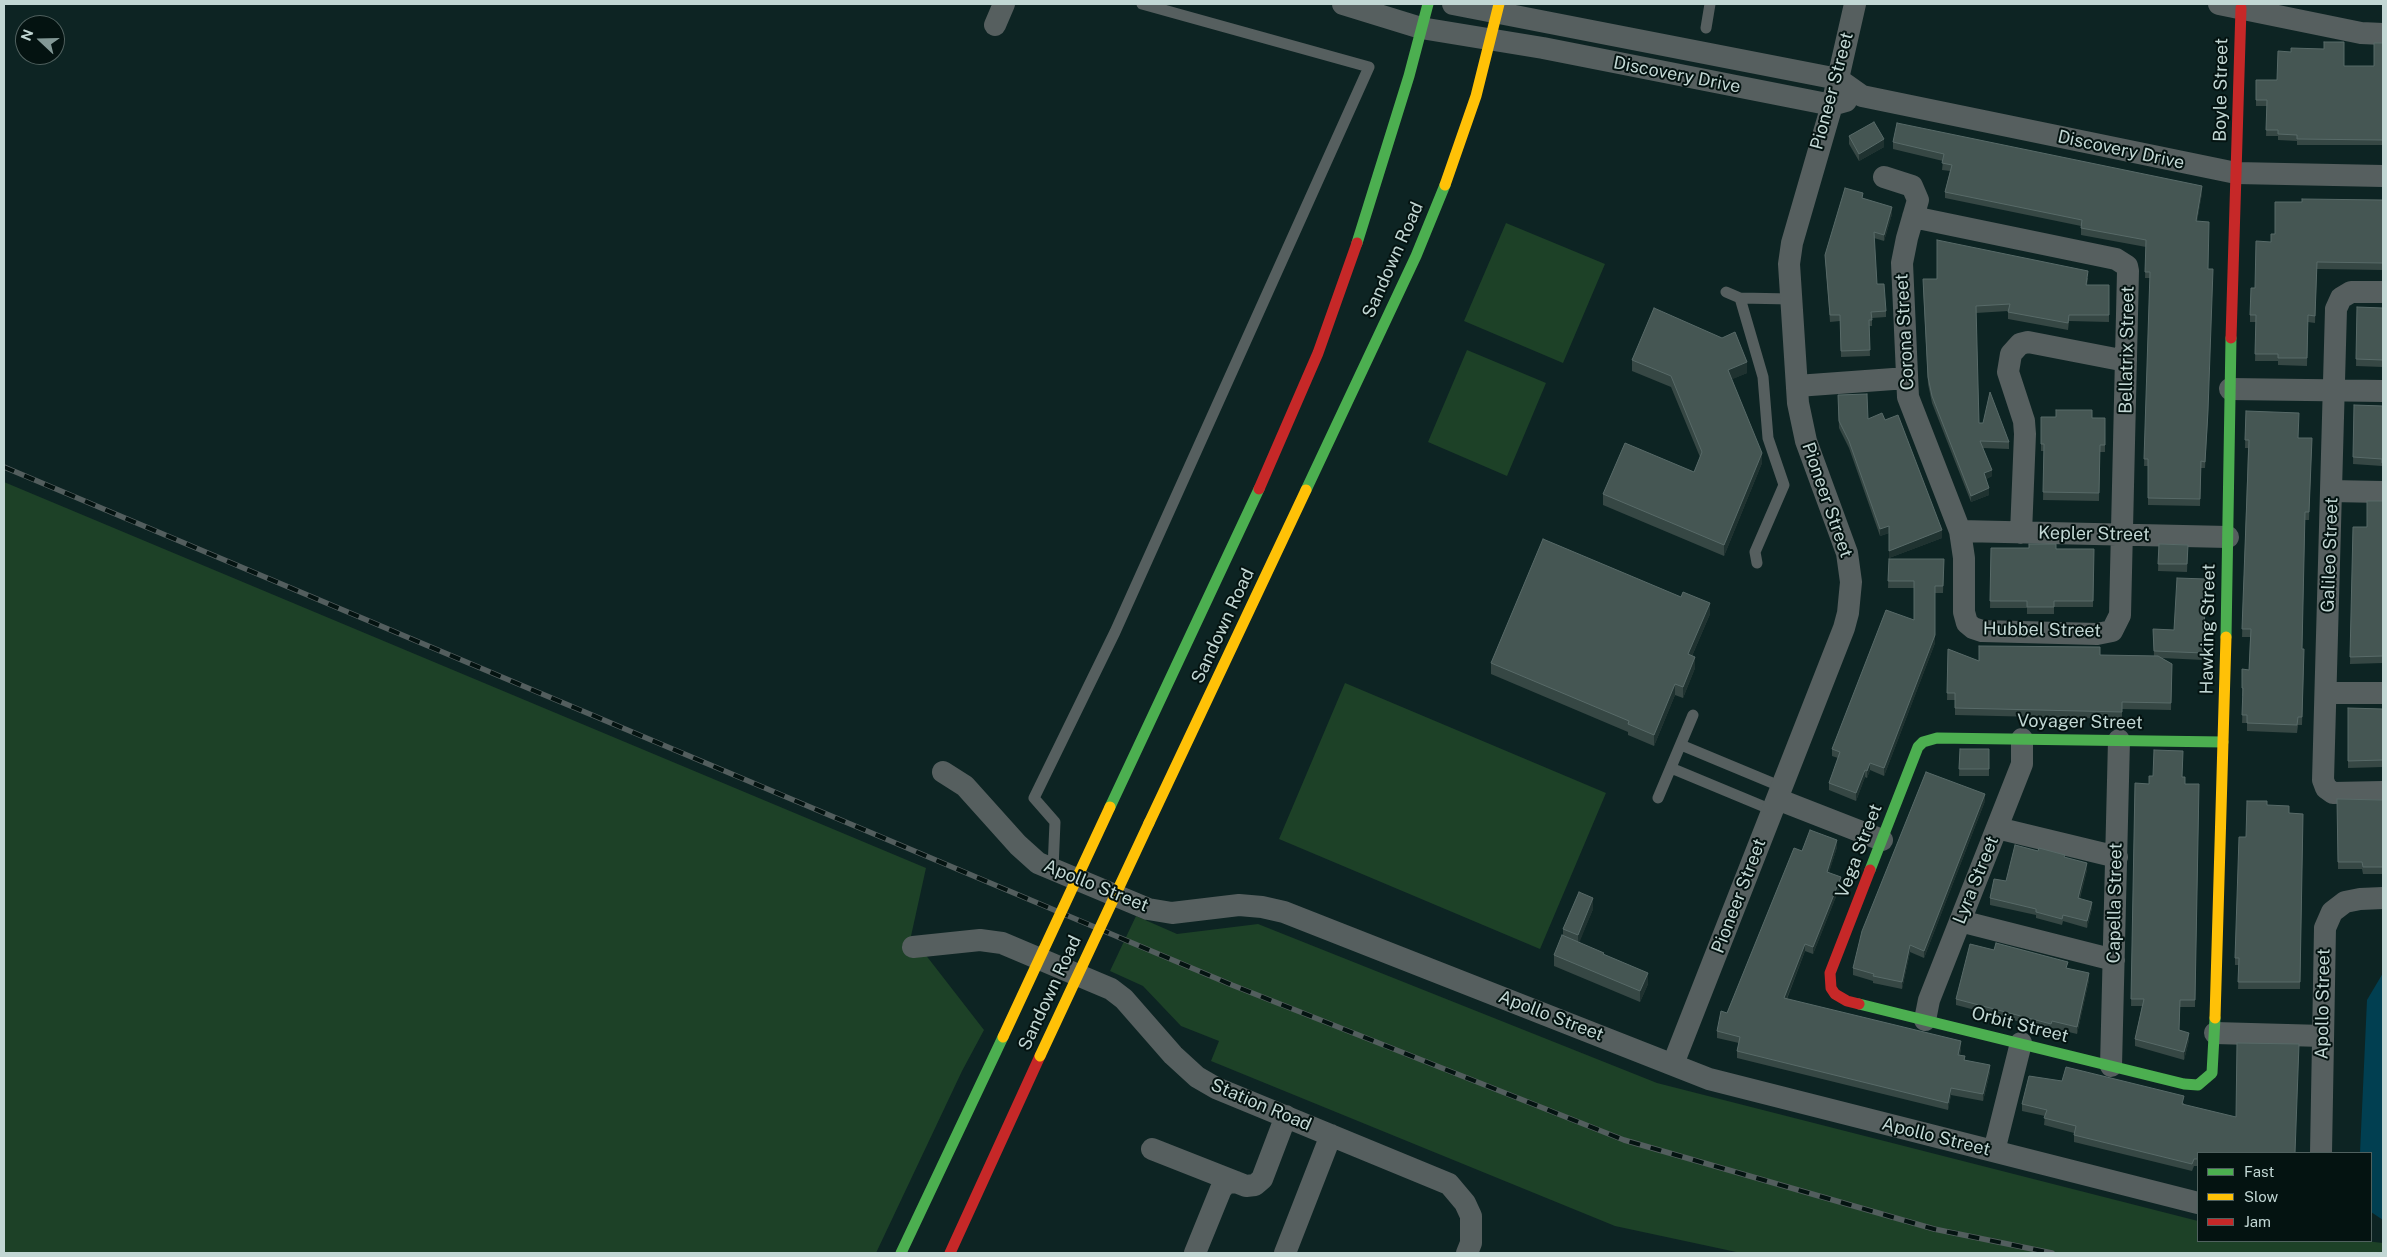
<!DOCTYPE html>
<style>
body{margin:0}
#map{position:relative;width:2387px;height:1257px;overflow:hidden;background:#0d2423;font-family:"Public Sans",sans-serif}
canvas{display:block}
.frame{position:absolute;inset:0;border:5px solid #c2d7d4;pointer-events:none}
.legend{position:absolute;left:2197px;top:1152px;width:175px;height:90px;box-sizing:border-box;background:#041311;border:1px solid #50615f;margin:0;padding:6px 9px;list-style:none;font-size:15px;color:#c2d7d4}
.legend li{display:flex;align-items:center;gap:10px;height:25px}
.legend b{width:25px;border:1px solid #50615f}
.north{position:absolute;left:15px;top:15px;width:50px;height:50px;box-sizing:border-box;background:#041311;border:1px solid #50615f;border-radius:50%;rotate:291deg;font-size:14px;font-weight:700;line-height:20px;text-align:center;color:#c2d7d4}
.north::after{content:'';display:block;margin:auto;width:18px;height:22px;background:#839896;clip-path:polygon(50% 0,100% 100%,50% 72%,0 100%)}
</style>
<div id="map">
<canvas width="2387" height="1257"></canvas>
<div class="frame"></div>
<ul class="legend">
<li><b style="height:6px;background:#4caf50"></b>Fast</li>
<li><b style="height:6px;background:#ffc107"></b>Slow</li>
<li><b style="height:6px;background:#c62828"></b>Jam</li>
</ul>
<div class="north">N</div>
</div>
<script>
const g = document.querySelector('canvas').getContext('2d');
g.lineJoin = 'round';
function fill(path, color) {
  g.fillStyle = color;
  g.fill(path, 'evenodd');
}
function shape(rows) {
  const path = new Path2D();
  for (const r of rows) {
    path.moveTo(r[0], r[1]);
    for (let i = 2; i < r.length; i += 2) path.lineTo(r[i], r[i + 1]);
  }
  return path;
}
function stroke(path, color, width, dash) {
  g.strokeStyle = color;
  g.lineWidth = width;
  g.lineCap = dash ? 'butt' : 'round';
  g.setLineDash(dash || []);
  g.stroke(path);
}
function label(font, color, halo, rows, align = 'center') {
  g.font = font + ' "Public Sans",sans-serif';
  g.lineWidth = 4;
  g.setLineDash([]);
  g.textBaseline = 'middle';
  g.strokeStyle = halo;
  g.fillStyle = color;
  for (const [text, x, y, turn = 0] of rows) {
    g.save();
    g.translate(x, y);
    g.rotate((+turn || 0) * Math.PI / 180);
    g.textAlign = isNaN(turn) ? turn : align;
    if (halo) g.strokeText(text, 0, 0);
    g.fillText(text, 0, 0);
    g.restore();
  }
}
fill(shape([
 [1506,223,1605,264,1563,363,1464,321],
 [1467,350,1546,383,1507,476,1428,442],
 [4,482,926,868,911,936,984,1030,962,1071,876,1253,4,1253],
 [1345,683,1606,793,1540,949,1279,839],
 [1136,916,1177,934,1258,924,1657,1083,2198,1221,2198,1241,2365,1241,2383,1243,2383,1253,1741,1253,1615,1226,1211,1061,1219,1041,1181,1026,1143,986,1110,971]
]), '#1d4127');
fill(shape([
 [2383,973,2383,1220,2371,1212,2371,1153,2360,1153,2367,1000]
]), '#013f51');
stroke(shape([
 [1706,28,1710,4],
 [1726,292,1740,298,1791,299],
 [1740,298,1763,377,1768,438,1784,485,1755,552,1757,563],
 [1681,745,1782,787],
 [1671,768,1772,810],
 [1658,798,1693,715],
 [1053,869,1055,822,1034,798,1115,632,1369,67,1142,4]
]), '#565f5f', 11);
stroke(shape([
 [1343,4,1421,28,1543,48,1832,105,1846,101],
 [1453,4,1838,79,1862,96,2236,173,2383,176],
 [2219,4,2361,33,2383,34],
 [995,25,1004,4],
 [1884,177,1912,186,1918,200,1907,238,1902,263,1908,397,1960,531,1964,558,1964,612,1967,623,1973,628,1982,631,2097,634,2112,631,2120,615,2128,271,2127,266,2116,259,1913,217],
 [2383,292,2351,292,2341,298,2336,309,2323,780,2326,788,2333,793,2383,792],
 [1797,386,1907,378],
 [2230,389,2383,391],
 [2331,491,2383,492],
 [1960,531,2228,537],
 [2021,533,2025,434,2024,421,2008,372,2011,354,2020,344,2028,342,2126,361],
 [2326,693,2383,693],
 [943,772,965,786,1018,845,1038,863,1148,909,1172,913,1239,905,1262,907,1284,912,1709,1079,2198,1203],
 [1777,799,1882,840],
 [1997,828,2117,857],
 [1960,921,2114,960],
 [913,947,980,940,1002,943,1111,989,1124,999,1173,1055,1197,1077,1216,1088,1449,1184,1465,1203,1471,1216,1471,1243,1467,1253],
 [1925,1020,1929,1000,2022,764,2022,739],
 [2215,1033,2323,1036],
 [1673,1064,1844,628,1848,613,1851,582,1847,553,1806,441,1798,403,1789,264,1792,243,1832,105,1855,4],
 [2111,1066,2119,740],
 [1152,1149,1246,1186,1255,1185,1262,1179,1286,1116],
 [1994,1151,2021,1043],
 [2321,1153,2325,928,2332,912,2345,902,2360,899,2383,898],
 [1195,1253,1221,1189,1227,1183,1236,1182],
 [1285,1253,1331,1135]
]), '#565f5f', 22);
stroke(shape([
 [1357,243,1409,76,1428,4],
 [1306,490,1416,256,1445,185],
 [2226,637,2231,338],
 [1110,807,1259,489],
 [1870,870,1918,747,1923,742,1937,738,2223,742],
 [1859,1004,2184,1084,2198,1085,2212,1073,2215,1018],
 [901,1253,1003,1037]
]), '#4caf50', 11);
stroke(shape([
 [1445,185,1476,96,1499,4],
 [1149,823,1306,490],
 [2215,1018,2226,637]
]), '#ffc107', 11);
stroke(shape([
 [2231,338,2241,8],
 [1259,489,1318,353,1357,243],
 [1859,1004,1847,1001,1835,994,1831,988,1830,973,1870,870],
 [950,1253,1040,1056]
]), '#c62828', 11);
const rail = shape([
 [4,467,1232,985,1624,1140,1934,1229,2052,1253]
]);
stroke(rail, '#535e5e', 5.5);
stroke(rail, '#041311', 4, [11]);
stroke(shape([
 [1003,1037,1110,807],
 [1040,1056,1149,823]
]), '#ffc107', 11);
fill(shape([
 [2383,43,2383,145,2297,145,2297,141,2278,140,2278,136,2266,136,2267,106,2256,106,2256,100,2277,80,2344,66,2374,66],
 [1849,136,1884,147,1859,161,1849,144],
 [1893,142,2202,193,2197,221,2208,269,2208,418,2205,468,2201,468,2200,506,2148,505,2148,466,2144,466,2150,278,2145,278,2146,247,2081,235,2081,226,1945,198,1945,192,1950,171,1942,170,1943,161,1893,149],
 [1863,199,1892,214,1884,241,1874,238,1877,284,1886,311,1886,317,1872,318,1872,326,1869,326,1870,356,1841,357,1840,321,1830,322,1825,255],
 [2383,200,2383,270,2317,269,2315,323,2308,322,2307,366,2278,365,2278,361,2255,361,2256,322,2250,322,2250,315,2255,288,2271,242,2275,234,2302,202],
 [2088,278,2087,285,2109,285,2109,322,2069,321,2068,330,2008,319,2008,311,1976,313,1979,423,2009,442,2009,449,1983,448,1992,476,1986,479,1989,495,1971,502,1932,403,1928,384,1923,286],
 [2357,307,2383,308,2383,367,2356,366],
 [1632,360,1747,373,1732,379,1762,463,1724,556,1603,505,1603,494,1694,472,1700,457,1671,387,1632,371],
 [1838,395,1868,419,1885,420,1942,538,1889,558,1889,533,1880,536,1849,448,1839,428],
 [2354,405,2383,406,2383,470,2382,470,2382,466,2353,464],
 [2246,411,2299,438,2312,438,2309,520,2305,520,2302,649,2304,657,2302,725,2298,725,2297,733,2247,731,2247,723,2242,723,2243,696,2242,696,2242,669,2249,670,2250,637,2242,637,2248,448,2245,448],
 [2041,417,2105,418,2105,452,2100,452,2099,501,2043,500,2044,451,2041,451],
 [2383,501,2383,663,2350,664,2353,527,2367,527],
 [2159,544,2188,545,2187,572,2158,571],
 [1991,548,2094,549,2093,607,2054,607,2054,614,2027,614,2027,608,1990,608],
 [1889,559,1944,559,1943,593,1935,593,1935,643,1884,776,1870,770,1867,778,1865,777,1856,801,1829,790,1829,783,1838,758,1832,756,1832,749,1914,620,1914,588,1888,588],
 [2206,579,2203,660,2162,658,2172,664,2171,710,2122,709,2122,719,1955,715,1955,700,1947,700,1948,649,1979,661,2100,655,2154,656,2153,629,2174,630],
 [1710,614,1692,656,1695,668,1683,698,1675,695,1654,746,1628,735,1628,732,1491,674,1491,663],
 [2348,708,2383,709,2383,767,2348,768],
 [1960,749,1989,749,1989,776,1959,776],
 [2183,777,2185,784,2199,784,2195,1007,2180,1007,2179,1030,2189,1040,2184,1060,2135,1046,2135,1039,2142,1006,2131,1006,2135,783,2149,784],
 [2337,799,2383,800,2383,874,2363,874,2362,869,2338,869],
 [1985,801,1924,958,1910,952,1902,989,1873,983,1873,981,1853,975,1853,968],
 [2267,805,2289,813,2303,814,2300,989,2238,989,2239,965,2235,965,2235,958,2246,837],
 [1837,847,1829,872,1841,884,1813,954,1805,951,1787,999,1961,1048,1960,1055,1965,1060,1990,1072,1983,1101,1951,1095,1948,1110,1737,1058,1737,1051,1739,1043,1717,1038,1717,1031,1727,1013,1802,851],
 [2065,858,2087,870,2080,898,2092,908,2087,928,2063,921,2062,925,2036,918,2036,915,1990,905,1990,898,2006,881],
 [1593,909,1579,942,1604,955,1648,984,1640,1002,1554,966,1554,955,1563,936,1563,929],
 [2068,968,2089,980,2077,1034,2052,1028,2051,1030,1956,1005,1956,999],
 [2184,1103,2184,1105,2295,1153,2198,1153,2198,1166,2194,1166,2192,1171,2074,1142,2074,1133,2044,1125,2045,1116,2022,1111,2022,1104]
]), '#364744');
fill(shape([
 [1884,139,1884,147,1859,161,1859,154],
 [2202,186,2202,193,2196,228,2196,221],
 [1892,207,1892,214,1884,241,1884,235],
 [1747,362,1747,373,1728,381,1728,370],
 [1762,453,1762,463,1724,556,1724,545],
 [1992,470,1992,476,1984,480,1984,473],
 [1989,488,1989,495,1971,502,1971,496],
 [1889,526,1889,533,1880,536,1880,529],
 [1942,530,1942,538,1889,558,1889,551],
 [1710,603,1710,614,1688,665,1688,654],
 [1935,635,1935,643,1884,776,1884,768],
 [1695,657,1695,668,1683,698,1683,687],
 [1675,684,1675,695,1654,746,1654,735],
 [1870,763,1870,770,1867,778,1867,771],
 [1865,770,1865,777,1856,801,1856,793],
 [1985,794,1985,801,1924,958,1924,951],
 [1837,840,1837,847,1827,879,1827,872],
 [2087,863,2087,870,2078,904,2078,898],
 [1841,877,1841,884,1813,954,1813,947],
 [1593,898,1593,909,1578,946,1578,935],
 [2092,902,2092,908,2087,928,2087,921],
 [1805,944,1805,951,1784,1005,1784,998],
 [1910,945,1910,952,1902,989,1902,982],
 [1648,973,1648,984,1640,1002,1640,991],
 [2089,973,2089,980,2077,1034,2077,1027],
 [2189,1033,2189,1040,2184,1060,2184,1052],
 [1961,1041,1961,1048,1958,1062,1958,1055],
 [1990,1065,1990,1072,1983,1101,1983,1094],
 [1951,1088,1951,1095,1948,1110,1948,1103]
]), '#1f3230');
const building = shape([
 [2324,42,2344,42,2344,66,2374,66,2374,43,2383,43,2383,140,2297,139,2297,135,2278,134,2278,130,2266,130,2267,100,2256,100,2256,80,2277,80,2278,51,2291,52,2291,48,2324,49,2324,42],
 [1874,122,1884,139,1859,154,1849,136,1874,122],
 [1897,123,2202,186,2196,221,2209,222,2208,269,2213,269,2208,411,2205,462,2201,461,2200,499,2148,498,2148,459,2144,459,2150,272,2145,272,2146,240,2081,228,2082,220,1945,192,1952,165,1942,163,1944,154,1893,142,1897,123],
 [1845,188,1863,193,1862,198,1892,207,1884,235,1874,232,1877,284,1884,284,1886,311,1871,312,1872,320,1869,320,1870,350,1841,351,1840,315,1830,315,1825,255,1845,188],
 [2302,199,2383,200,2383,263,2317,262,2315,316,2308,315,2307,358,2278,358,2278,354,2255,354,2256,315,2250,315,2251,288,2255,288,2256,241,2271,242,2271,234,2275,234,2275,202,2302,202,2302,199],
 [1937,240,2088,271,2086,285,2109,285,2109,315,2069,315,2068,323,2008,312,2010,304,1976,306,1979,423,1983,423,1990,392,2009,442,1980,441,1992,470,1984,473,1989,488,1971,496,1932,396,1928,377,1923,279,1937,279,1937,240],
 [2357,307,2383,308,2383,360,2356,359,2357,307],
 [1654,308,1722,338,1735,332,1747,362,1728,370,1762,453,1724,545,1603,494,1625,443,1694,472,1702,452,1671,376,1632,360,1654,308],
 [1867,394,1868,419,1882,413,1885,420,1898,415,1942,530,1889,551,1889,526,1880,529,1849,441,1839,421,1838,395,1867,394],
 [2354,405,2383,406,2383,463,2382,463,2382,459,2353,457,2354,405],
 [2056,410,2092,410,2092,418,2105,418,2105,445,2100,445,2099,493,2043,492,2044,444,2041,444,2041,417,2056,417,2056,410],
 [2246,411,2299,413,2298,438,2312,438,2309,512,2305,512,2302,649,2304,649,2302,717,2298,717,2297,725,2247,723,2247,715,2242,715,2243,688,2242,688,2242,669,2249,670,2251,629,2242,629,2249,440,2245,440,2246,411],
 [2367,501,2383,501,2383,656,2350,657,2353,527,2367,527,2367,501],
 [1543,539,1681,597,1683,592,1710,603,1688,654,1695,657,1683,687,1675,684,1654,735,1628,724,1629,721,1491,663,1543,539],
 [2029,544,2056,544,2056,549,2094,549,2093,601,2054,601,2054,607,2027,607,2027,601,1990,601,1991,548,2029,548,2029,544],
 [2159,544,2188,545,2187,564,2158,564,2159,544],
 [1889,559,1944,559,1943,586,1935,586,1935,635,1884,768,1870,763,1867,771,1865,770,1856,793,1829,783,1840,752,1832,749,1886,610,1914,620,1914,581,1888,581,1889,559],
 [2177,578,2206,579,2203,653,2154,651,2153,629,2174,630,2177,578],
 [1979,646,2100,647,2100,655,2158,656,2172,664,2171,703,2122,702,2122,712,1955,708,1955,693,1947,693,1948,649,1979,661,1979,646],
 [2348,708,2383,709,2383,760,2348,761,2348,708],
 [1960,749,1989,749,1989,769,1959,769,1960,749],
 [2154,750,2183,751,2182,777,2185,777,2185,784,2199,784,2195,1000,2180,1000,2179,1030,2189,1033,2184,1052,2135,1039,2144,999,2131,999,2135,783,2149,784,2149,776,2153,776,2154,750],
 [1926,772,1985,794,1924,951,1910,945,1902,982,1873,976,1874,974,1853,968,1862,931,1926,772],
 [2337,799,2383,800,2383,867,2363,867,2362,862,2338,862,2337,799],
 [2247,801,2267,801,2267,805,2289,806,2289,813,2303,814,2300,982,2238,982,2239,958,2235,958,2239,837,2246,837,2247,801],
 [1810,830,1837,840,1827,872,1841,877,1813,947,1805,944,1784,998,1961,1041,1958,1055,1965,1056,1964,1060,1990,1065,1983,1094,1951,1088,1948,1103,1737,1051,1740,1037,1717,1031,1721,1011,1727,1013,1794,848,1802,851,1810,830],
 [2015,845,2038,851,2039,848,2065,855,2064,857,2087,863,2078,898,2092,902,2087,921,2063,915,2062,919,2036,912,2036,909,1990,898,1994,879,2006,881,2015,845],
 [1579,892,1593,898,1578,935,1563,929,1579,892],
 [1562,935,1604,953,1603,954,1648,973,1640,991,1554,955,1562,935],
 [1996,943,2068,962,2066,968,2089,973,2077,1027,2052,1021,2051,1024,1956,999,1970,944,1994,950,1996,943],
 [2237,1043,2299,1044,2295,1153,2198,1153,2198,1159,2194,1159,2192,1164,2074,1135,2076,1126,2044,1118,2047,1110,2022,1104,2029,1076,2062,1081,2066,1067,2184,1096,2182,1104,2236,1117,2237,1043]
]);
fill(building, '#455653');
stroke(building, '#586a68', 1);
label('18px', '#c2d7d4', '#041311', [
 ["Discovery Drive",1677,75,11],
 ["Boyle Street",2221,90,-89],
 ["Pioneer Street",1832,91,-75],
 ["Discovery Drive",2121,150,12],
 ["Sandown Road",1393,260,-66],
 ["Corona Street",1905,332,-93],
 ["Bellatrix Street",2127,350,-89],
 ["Pioneer Street",1827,500,71],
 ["Kepler Street",2094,534,1],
 ["Galileo Street",2330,555,-88],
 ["Sandown Road",1223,626,-65],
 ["Hawking Street",2208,629,-89],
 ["Hubbel Street",2042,630,1],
 ["Voyager Street",2080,722,1],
 ["Vega Street",1859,851,-69],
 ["Lyra Street",1976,880,-68],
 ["Apollo Street",1096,886,22],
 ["Pioneer Street",1739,896,-69],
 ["Capella Street",2115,903,-89],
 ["Sandown Road",1050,993,-65],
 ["Apollo Street",2323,1004,-89],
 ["Apollo Street",1551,1016,21],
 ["Orbit Street",2020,1025,14],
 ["Station Road",1261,1105,23],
 ["Apollo Street",1936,1137,14]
]);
</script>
